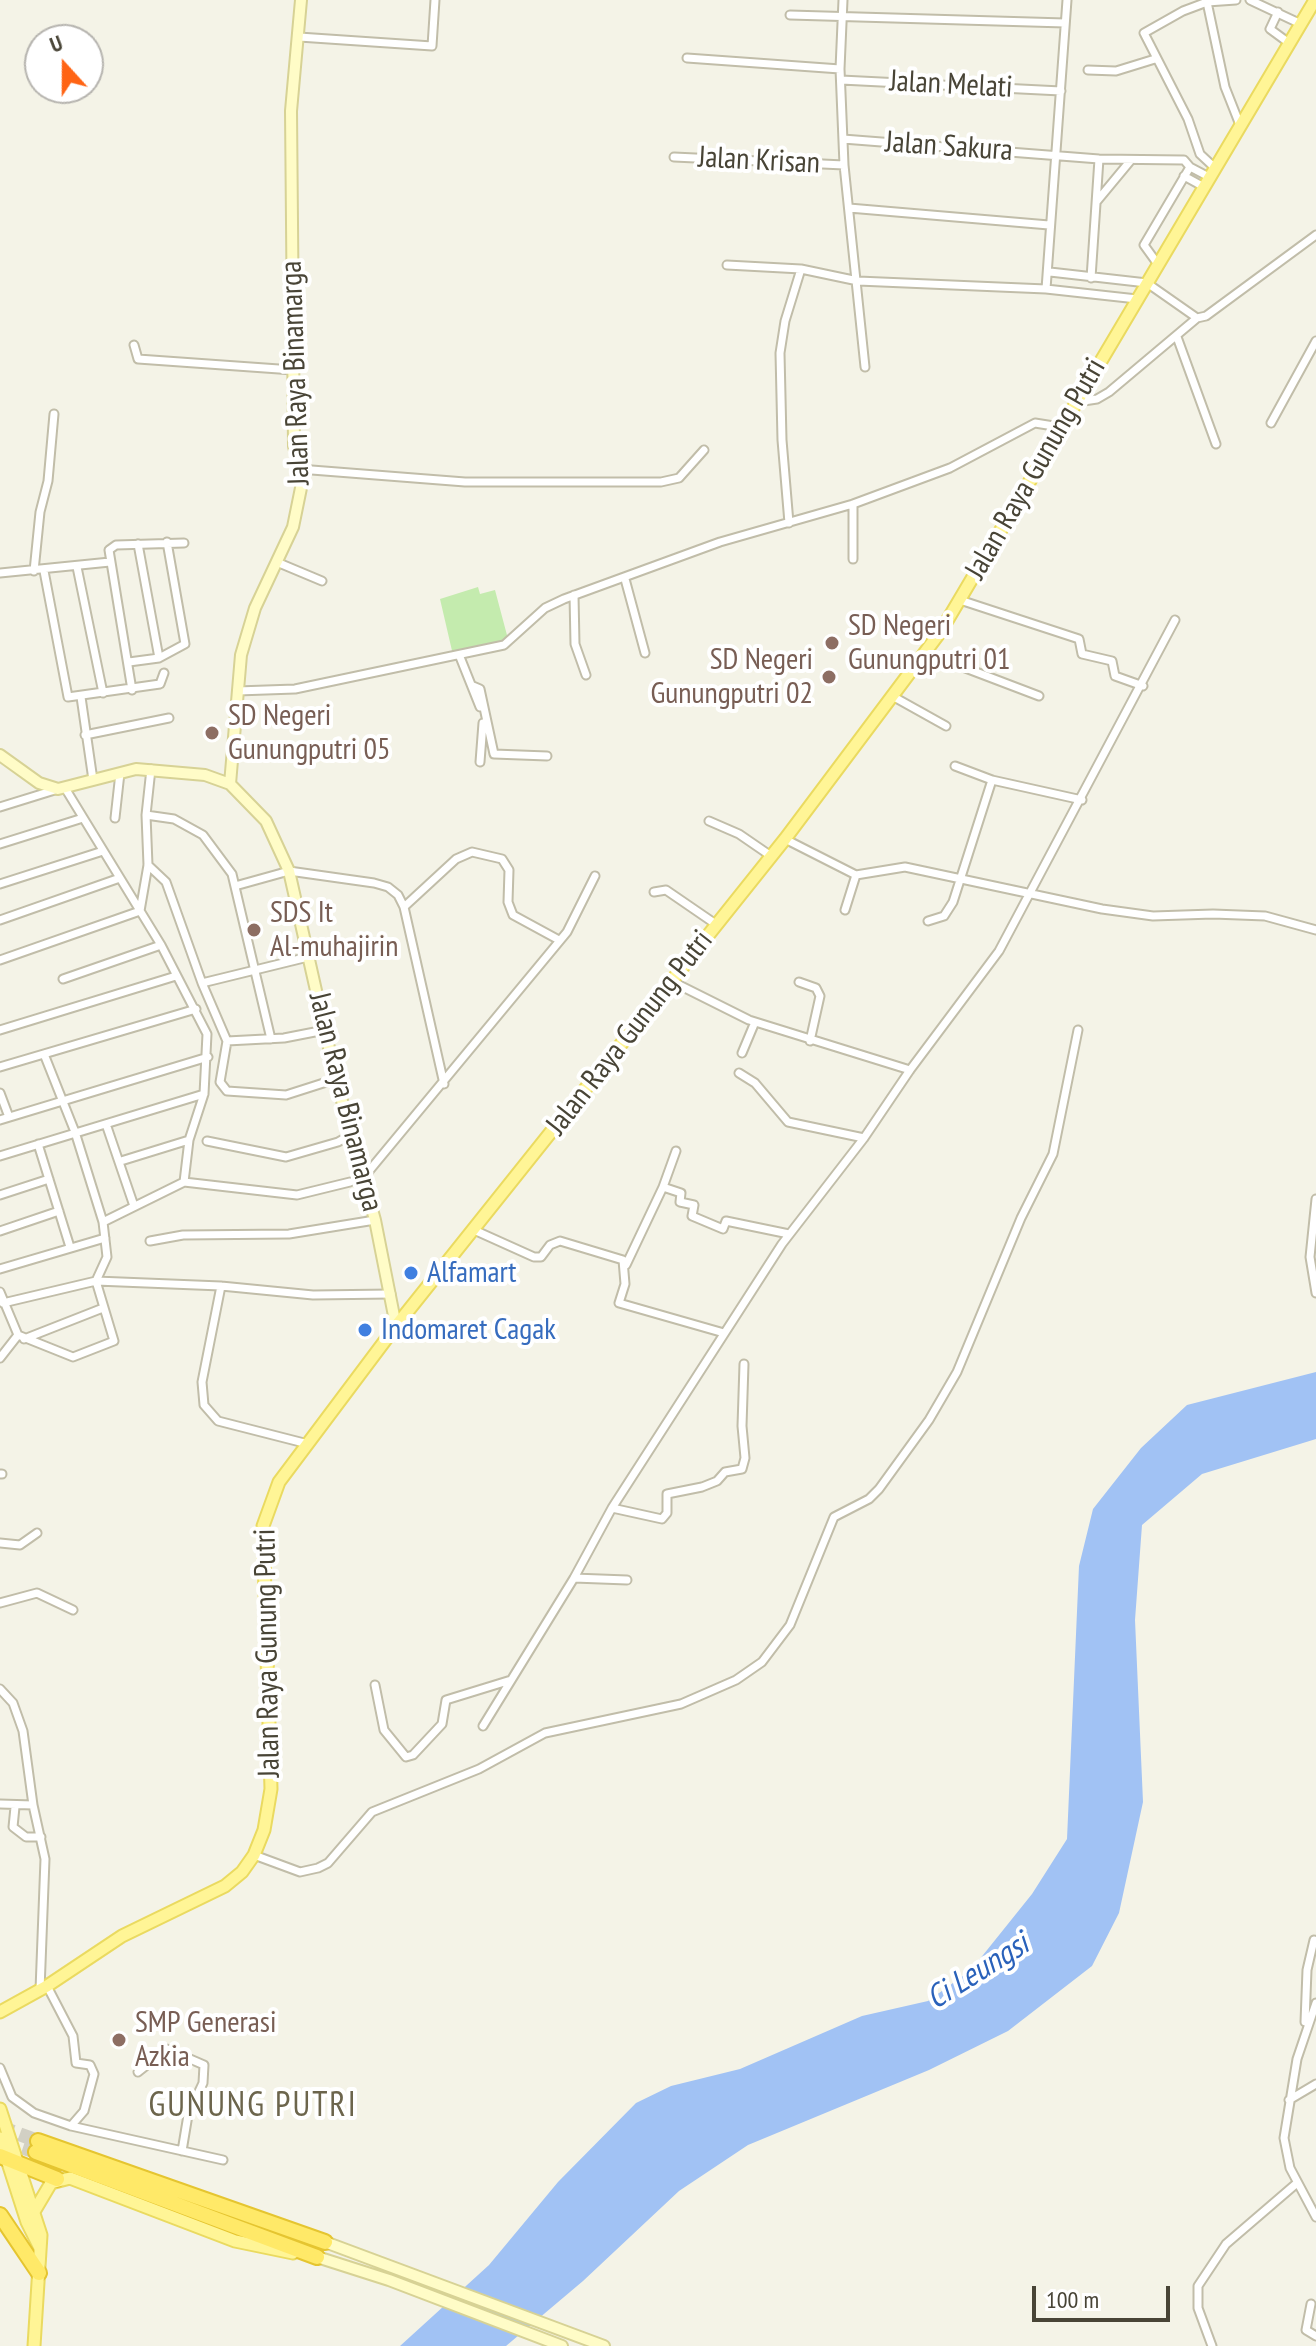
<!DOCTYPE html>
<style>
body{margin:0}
#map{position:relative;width:1316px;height:2346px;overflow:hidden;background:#f4f3e7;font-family:"PT Sans Narrow",sans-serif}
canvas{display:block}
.north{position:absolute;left:24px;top:24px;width:80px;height:80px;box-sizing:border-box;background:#fff;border:2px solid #b6b4af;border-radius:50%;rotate:339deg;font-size:22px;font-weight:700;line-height:32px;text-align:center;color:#484436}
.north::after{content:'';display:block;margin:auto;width:28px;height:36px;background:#ff6414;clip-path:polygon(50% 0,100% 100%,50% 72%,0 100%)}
.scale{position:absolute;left:1032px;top:2286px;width:138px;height:36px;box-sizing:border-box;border:4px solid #484436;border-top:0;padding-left:10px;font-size:24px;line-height:28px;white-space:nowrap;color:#484436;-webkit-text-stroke:6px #fff;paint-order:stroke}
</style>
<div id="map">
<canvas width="1316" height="2346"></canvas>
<div class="north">U</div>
<div class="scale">100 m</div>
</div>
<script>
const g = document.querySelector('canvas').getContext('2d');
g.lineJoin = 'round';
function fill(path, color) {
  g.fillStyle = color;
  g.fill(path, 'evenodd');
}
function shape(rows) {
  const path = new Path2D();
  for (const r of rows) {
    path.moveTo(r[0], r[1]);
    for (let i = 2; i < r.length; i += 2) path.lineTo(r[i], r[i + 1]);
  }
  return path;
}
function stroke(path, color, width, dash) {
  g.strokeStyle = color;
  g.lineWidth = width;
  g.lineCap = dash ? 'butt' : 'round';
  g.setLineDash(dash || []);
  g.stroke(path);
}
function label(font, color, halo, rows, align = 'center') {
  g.font = font + ' "PT Sans Narrow",sans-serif';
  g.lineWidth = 8;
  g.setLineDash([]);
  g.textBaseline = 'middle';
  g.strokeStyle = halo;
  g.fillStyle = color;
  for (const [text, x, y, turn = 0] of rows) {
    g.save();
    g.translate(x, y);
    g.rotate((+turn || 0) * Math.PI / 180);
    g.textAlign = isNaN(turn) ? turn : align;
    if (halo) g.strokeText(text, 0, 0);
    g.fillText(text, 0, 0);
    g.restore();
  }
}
fill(shape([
 [478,587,480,594,495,590,508,639,453,655,440,599]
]), '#c4ebae');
fill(shape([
 [1316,1372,1316,1439,1202,1474,1142,1525,1135,1620,1143,1802,1119,1913,1092,1966,1008,2031,929,2070,748,2145,679,2191,583,2281,506,2346,400,2346,489,2265,558,2182,636,2103,671,2086,740,2069,862,2016,928,2001,971,1970,1032,1894,1067,1839,1079,1566,1093,1509,1141,1448,1187,1405]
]), '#a1c2f4');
stroke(shape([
 [0,2127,38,2141],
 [3,2141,36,2152]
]), '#d2d0c4', 14, [14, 7]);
const street = shape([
 [843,0,840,69,844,165,865,367],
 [1250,0,1301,24],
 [1207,2,1225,87,1240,125],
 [1278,12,1270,29,1289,43],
 [790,15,1065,23],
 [299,37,432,46,435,0],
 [687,58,840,69],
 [1088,70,1116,71,1155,59],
 [841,80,1061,91],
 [843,139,1099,159,1184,160,1190,167,1144,245,1157,263],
 [674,157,844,165],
 [1190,167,1209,177],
 [1215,168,1200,154,1188,119,1144,33,1183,11,1207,2,1236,0],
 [1184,176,1204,187],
 [1097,201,1131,160],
 [849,208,1049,225],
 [727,265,801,269,858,281,1046,289,1137,299],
 [1050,272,1147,283,1197,318],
 [1091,278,1099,159],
 [1046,289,1067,0],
 [1177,337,1216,444],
 [134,345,138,359,293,370],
 [1077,402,1097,399,1109,392,1197,318,1206,316,1316,235],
 [1271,423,1316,341],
 [299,469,465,482,661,482,679,478,704,450],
 [853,504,853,559],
 [789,523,782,440,780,353,785,321,801,269],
 [138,544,159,658],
 [279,563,322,581],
 [77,567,103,693],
 [34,571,40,512,48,481,54,414],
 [44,571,68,697,160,684,164,673],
 [0,573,110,562],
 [625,579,645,653],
 [574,595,575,644,586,675],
 [960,600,1079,639,1082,654,1112,661,1115,676,1143,686],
 [926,653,1039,696],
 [460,657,480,707],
 [129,662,159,658,185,644,167,542],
 [473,686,480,689,494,754,547,756],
 [132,690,109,550,116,545,184,543],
 [237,691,295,689,504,645,545,608,564,599,720,542,853,504,950,468,1035,423,1060,427],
 [81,697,93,780],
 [894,697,946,726],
 [85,735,169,718],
 [480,762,483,723],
 [992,780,1082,800],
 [65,788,161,945,207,1034,204,1094,189,1140,184,1182,103,1222],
 [0,807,58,789],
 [146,815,174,819,203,835,232,874,271,1039],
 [115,818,120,773],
 [709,821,739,834,771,856],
 [785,839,856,875,905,867,1102,909,1153,916,1213,914,1265,916,1316,930],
 [0,844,83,818],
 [148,865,166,882,202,983],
 [0,884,103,851],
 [235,886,289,871,374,883,388,887,398,895,404,907,444,1084],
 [654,892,666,890,717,925],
 [404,907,456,859,472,852,502,859,509,870,508,902,513,915,559,940],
 [845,910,856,875],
 [0,920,117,879],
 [928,921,944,916,953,902,992,780,955,766],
 [0,960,140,911,148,865,146,815,151,769],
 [63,979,161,945],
 [671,981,749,1020,910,1070],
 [799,982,816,988,820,996,810,1041],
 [0,1030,176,976],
 [227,1041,202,983,308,957],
 [227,1041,220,1082,227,1091,286,1095,336,1079],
 [227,1041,284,1038,325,1030],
 [742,1053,755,1022],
 [0,1067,196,1009],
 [739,1073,755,1083,788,1122,864,1138],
 [0,1093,9,1117],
 [0,1120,208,1057],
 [106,1124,134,1206],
 [207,1141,286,1157,338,1142,352,1134],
 [38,1144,70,1247],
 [676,1151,663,1187,681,1193,680,1202,694,1205,692,1216,723,1229,726,1221,789,1234],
 [0,1156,204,1094],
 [121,1161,189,1140],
 [364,1177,567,932,595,876],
 [184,1182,297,1195,350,1182],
 [0,1195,49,1179],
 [1316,1199,1310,1257,1316,1293],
 [474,1230,534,1257,541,1257,550,1245,560,1241,623,1260,625,1284,619,1303,724,1333],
 [0,1231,59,1211],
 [150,1241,183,1235,289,1234,375,1220],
 [626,1265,663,1187],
 [0,1269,105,1238],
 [221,1286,202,1382,204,1405,218,1421,308,1444],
 [0,1292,18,1335,73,1357,114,1341,96,1281,221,1286,313,1295,391,1294],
 [3,1303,96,1281,107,1257,103,1222,75,1132,44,1054],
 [24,1339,103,1308],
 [0,1358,18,1335],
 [0,1474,2,1474],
 [612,1508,662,1519,667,1513,667,1494,702,1487,717,1481,725,1472,742,1469,745,1458,742,1426,744,1364],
 [0,1543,20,1545,37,1533],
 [574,1578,627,1580],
 [0,1603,37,1593,73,1610],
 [375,1685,384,1730,406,1757,413,1755,442,1724,446,1700,511,1680],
 [0,1689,13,1703,23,1731,33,1805,45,1859,40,1990],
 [483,1726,574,1578,612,1508,782,1244,864,1138,910,1070,999,951,1175,620],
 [0,1804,33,1805],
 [15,1807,13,1827,26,1837,41,1837],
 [254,1855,300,1872,318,1868,328,1863,372,1812,479,1769,545,1733,681,1704,736,1680,762,1662,790,1625,834,1517,869,1499,879,1489,929,1420,957,1372,1021,1218,1053,1154,1078,1030],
 [47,1986,73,2036,76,2063,90,2065,94,2074,84,2111,71,2126],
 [1316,2003,1297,2059,1284,2138,1290,2168,1316,2217],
 [1305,2022,1307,1970,1314,1940],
 [0,2068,12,2097,34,2113,71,2126,223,2160],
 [138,2072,167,2049,204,2065,203,2083,188,2115,182,2151],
 [1289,2100,1316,2084],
 [1311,2304,1306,2330,1316,2336],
 [1212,2346,1198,2308,1198,2286,1226,2244,1297,2183]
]);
const secondary = shape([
 [0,755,39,783,58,789,136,769,205,775,230,784,266,821,289,871,336,1079,375,1220,396,1326],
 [230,784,241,655,255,608,293,527,302,483,294,446,291,111,301,0],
 [325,2242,604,2346],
 [317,2257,389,2280,562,2346]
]);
const primary = shape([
 [0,2012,47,1986,122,1936,225,1886,242,1872,254,1855,264,1830,271,1789,263,1526,279,1482,396,1326,785,839,941,631,1315,0],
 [0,2109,41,2235,34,2346],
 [0,2138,27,2222,40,2248],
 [35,2210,51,2183,70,2178,235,2241,293,2253]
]);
const highway = shape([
 [38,2141,325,2242],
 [36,2152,317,2257],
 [0,2156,57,2179],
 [0,2215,39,2273]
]);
stroke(street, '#c1bda9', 11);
stroke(secondary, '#d7d295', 14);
stroke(primary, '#eada60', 15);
stroke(highway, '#e5c530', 18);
stroke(street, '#fff', 7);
stroke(secondary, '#fffcc7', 10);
stroke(primary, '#fff596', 11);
stroke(highway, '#ffe968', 14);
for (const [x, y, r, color] of [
 [832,643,8,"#8d6e63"],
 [829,677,8,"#8d6e63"],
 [212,733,8,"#8d6e63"],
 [254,930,8,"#8d6e63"],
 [411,1273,8,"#3f7fe0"],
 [365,1330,8,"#3f7fe0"],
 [119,2040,8,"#8d6e63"]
]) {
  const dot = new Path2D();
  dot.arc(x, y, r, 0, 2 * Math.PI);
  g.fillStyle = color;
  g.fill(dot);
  stroke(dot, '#fff', 3);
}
label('30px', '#484436', '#fff', [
 ["Jalan Melati",951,85,3],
 ["Jalan Sakura",949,147,4],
 ["Jalan Krisan",759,161,3],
 ["Jalan Raya Binamarga",296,373,-92],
 ["Jalan Raya Gunung Putri",1036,469,-60],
 ["Jalan Raya Gunung Putri",630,1033,-52],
 ["Jalan Raya Binamarga",345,1102,76],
 ["Jalan Raya Gunung Putri",268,1653,-91]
]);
label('30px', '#785e54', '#fff', [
 ["SD Negeri",848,626],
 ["Gunungputri 01",848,660],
 ["SD Negeri",813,660,"right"],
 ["Gunungputri 02",813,694,"right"],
 ["SD Negeri",228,716],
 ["Gunungputri 05",228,750],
 ["SDS It",270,913],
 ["Al-muhajirin",270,947],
 ["SMP Generasi",135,2023],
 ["Azkia",135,2057]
], 'left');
label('30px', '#366cbe', '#fff', [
 ["Alfamart",427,1273],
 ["Indomaret Cagak",381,1330]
], 'left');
label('italic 32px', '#2961ba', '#fff', [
 ["Ci Leungsi",978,1972,-32]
]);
g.letterSpacing = '2px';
label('34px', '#6c654c', '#fff', [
 ["GUNUNG PUTRI",253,2106]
]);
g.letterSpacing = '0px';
</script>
